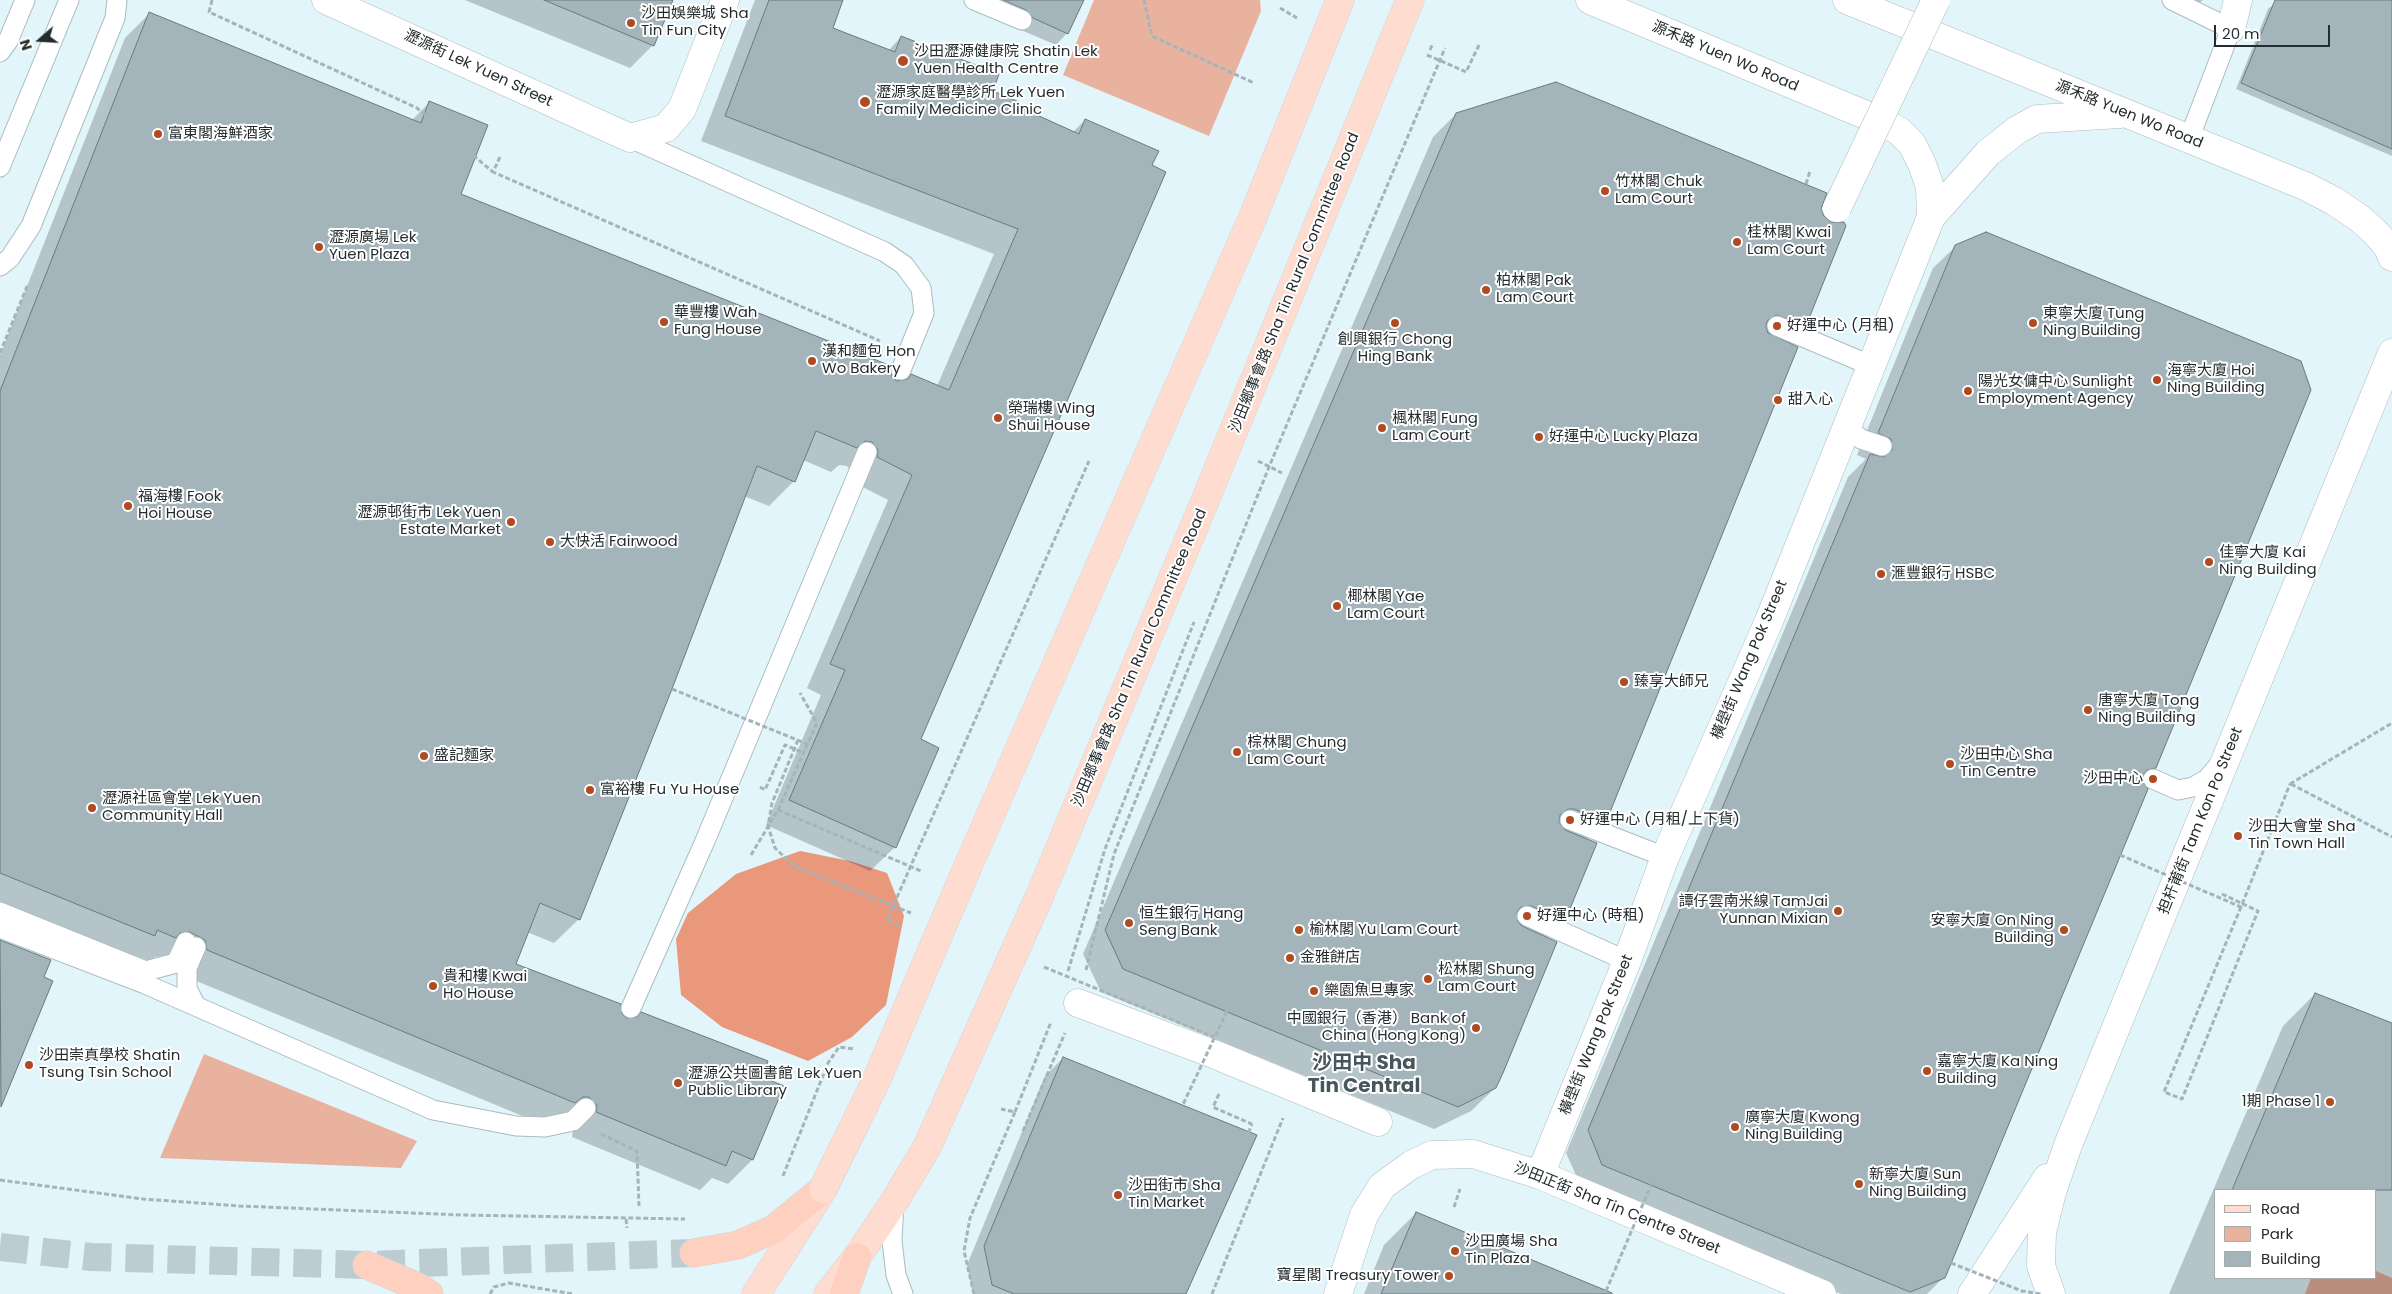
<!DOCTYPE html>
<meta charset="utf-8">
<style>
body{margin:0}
#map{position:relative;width:2392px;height:1294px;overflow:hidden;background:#e2f5fb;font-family:Poppins,sans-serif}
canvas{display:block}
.legend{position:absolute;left:2214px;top:1189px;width:162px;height:90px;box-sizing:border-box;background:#fff;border:1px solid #a8abab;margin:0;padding:6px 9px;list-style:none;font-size:15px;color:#252c2e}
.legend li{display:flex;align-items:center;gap:10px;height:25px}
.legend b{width:25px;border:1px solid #a8abab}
.north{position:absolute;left:15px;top:15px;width:50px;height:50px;-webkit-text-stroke:4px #fff;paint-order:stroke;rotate:251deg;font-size:14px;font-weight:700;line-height:20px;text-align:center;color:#252c2e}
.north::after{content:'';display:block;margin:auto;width:18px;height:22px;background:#252c2e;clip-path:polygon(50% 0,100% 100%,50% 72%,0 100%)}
.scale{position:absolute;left:2214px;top:25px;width:116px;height:22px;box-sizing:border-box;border:2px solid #252c2e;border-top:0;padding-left:6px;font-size:15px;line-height:18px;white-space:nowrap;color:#252c2e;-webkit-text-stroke:4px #fff;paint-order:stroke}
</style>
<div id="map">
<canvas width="2392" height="1294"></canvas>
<ul class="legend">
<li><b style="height:6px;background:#fedcd0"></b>Road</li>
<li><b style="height:14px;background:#e9b29e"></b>Park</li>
<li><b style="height:14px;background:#a3b5bb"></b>Building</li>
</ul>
<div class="north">N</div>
<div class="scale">20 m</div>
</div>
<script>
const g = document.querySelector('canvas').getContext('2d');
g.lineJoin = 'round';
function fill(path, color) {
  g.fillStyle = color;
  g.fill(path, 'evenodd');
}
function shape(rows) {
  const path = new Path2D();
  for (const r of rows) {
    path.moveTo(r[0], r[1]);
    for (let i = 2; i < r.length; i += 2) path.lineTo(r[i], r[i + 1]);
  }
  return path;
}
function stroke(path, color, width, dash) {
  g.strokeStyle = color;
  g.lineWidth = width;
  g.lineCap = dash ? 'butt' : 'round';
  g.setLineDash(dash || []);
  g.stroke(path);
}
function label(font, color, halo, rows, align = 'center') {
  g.font = font + ' Poppins,"Noto Sans TC",sans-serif';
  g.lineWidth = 4;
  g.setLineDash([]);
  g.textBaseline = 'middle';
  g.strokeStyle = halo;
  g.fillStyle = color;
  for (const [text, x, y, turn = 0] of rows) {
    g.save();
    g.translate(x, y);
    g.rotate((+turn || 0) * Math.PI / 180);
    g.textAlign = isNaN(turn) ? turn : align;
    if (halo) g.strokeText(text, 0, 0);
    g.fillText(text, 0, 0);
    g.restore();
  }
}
fill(shape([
 [1094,0,1260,0,1261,11,1209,136,1063,75],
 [204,1054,417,1141,401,1168,160,1158],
 [2376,1271,2392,1278,2392,1294,2305,1294,2311,1278,2376,1278]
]), '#e9b29e');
fill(shape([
 [800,851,850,861,887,873,904,916,886,1005,852,1037,808,1061,722,1027,681,995,676,939,688,913,736,874]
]), '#e9987c');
fill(shape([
 [465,0,671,0,653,45,630,68],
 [755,0,842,0,831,29,888,51,901,37,1016,107,1073,132,1085,120,919,740,895,847,870,871,766,825,821,695,807,688,888,500,853,482,854,475,847,466,839,465,831,472,803,460,794,481,769,506,744,496,579,919,554,943,527,932,514,965,620,1015,627,1020,761,1078,752,1160,728,1184,712,1178,700,1190,572,1137,573,1130,549,1127,182,975,180,964,165,956,155,957,150,961,134,955,129,960,0,908,0,355,125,38,149,14,412,120,429,103,459,195,891,377,897,382,937,386,994,254,701,141],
 [1030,0,1082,0,1067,33,1056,45,1021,30,1019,25],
 [2179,0,2203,0,2196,6],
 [2283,0,2392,0,2392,156,2236,89,2268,9,2274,4],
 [1456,114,1820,209,1805,325,1787,343,1605,821,1586,840,1564,920,1546,938,1495,1088,1471,1111,1434,1129,1101,992,1083,954,1433,137],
 [1956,246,2155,768,2141,782,1944,1277,1927,1294,1841,1294,1581,1186,1566,1153,1848,477,1866,459,1857,455,1933,268],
 [4,943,42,978,51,982,0,1106,0,946],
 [2315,994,2392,1025,2392,1294,2169,1294,2283,1026],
 [2216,1190,2376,1190,2376,1278,2216,1278],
 [1063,1058,1185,1294,973,1294,967,1265,1045,1076],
 [1416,1213,1610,1294,1364,1294,1384,1245]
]), '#0003');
const building = shape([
 [544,0,673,0,654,46,544,0],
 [769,0,843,0,833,28,895,52,901,36,999,74,993,91,1019,102,1017,106,1079,134,1085,119,1159,151,1152,165,1166,172,921,739,939,748,896,848,789,800,845,670,830,664,912,475,877,457,878,450,872,442,865,441,857,448,816,431,795,482,757,466,672,689,580,920,540,903,516,964,621,1004,622,1014,627,1018,637,1017,641,1012,768,1061,762,1077,784,1086,753,1160,732,1151,726,1166,596,1112,597,1105,589,1097,583,1097,575,1103,207,950,205,940,190,932,180,933,176,938,157,930,155,936,0,873,0,391,149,12,421,123,429,101,488,125,461,194,891,366,892,377,897,381,908,379,911,374,949,390,1018,229,725,116,769,0],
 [1003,0,1084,0,1068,34,1033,18,1026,10,1003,0],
 [2275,0,2392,0,2392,149,2241,83,2275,0],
 [1556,82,1827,193,1821,209,1824,216,1831,222,1844,222,1846,226,1806,326,1776,315,1767,321,1766,327,1768,333,1798,347,1606,822,1574,809,1568,809,1560,815,1559,822,1565,830,1597,843,1565,921,1531,906,1521,907,1517,912,1518,922,1522,926,1557,942,1503,1073,1496,1088,1458,1107,1123,969,1105,930,1456,113,1556,82],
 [1986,232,2301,361,2311,390,2156,768,2147,770,2143,775,2142,781,2148,789,1945,1278,1910,1292,1602,1165,1588,1130,1870,454,1884,457,1892,450,1891,439,1878,433,1955,245,1986,232],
 [0,940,51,960,44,977,53,981,1,1107,0,940],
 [2315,993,2392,1023,2392,1190,2232,1190,2315,993],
 [1063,1057,1257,1135,1186,1294,1014,1294,992,1285,984,1246,1063,1057],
 [1416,1212,1612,1293,1612,1294,1381,1294,1416,1212]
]);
fill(building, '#a3b5bb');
stroke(building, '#697a7f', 1);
stroke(shape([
 [0,1247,91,1257,367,1265,694,1253]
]), '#bccdd2', 28, [28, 14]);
const service = shape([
 [974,0,1022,20],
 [2172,0,2231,29,2189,139],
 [0,52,8,41,25,0],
 [630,138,885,252,904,265,921,288,924,313,901,370],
 [0,167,69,0],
 [0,266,10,258,31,226,115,18,117,0],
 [1777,326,1872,366],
 [1851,414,1849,419,1852,431,1861,439,1882,446],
 [2153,779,2178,790,2193,787,2207,779,2219,765],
 [1570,820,1665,857],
 [0,912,146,971,176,963,186,942],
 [1527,916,1627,961],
 [0,928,145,984,433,1110,516,1126,545,1127,573,1121,586,1108],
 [196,947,187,968,187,989,196,1006],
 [631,1008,705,841,867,452],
 [894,1203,892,1241,896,1275,903,1294]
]);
const pedestrian = shape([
 [2231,29,2238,0],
 [1078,1003,1216,1055,1378,1122]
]);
const minor = shape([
 [326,0,630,138,666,128,682,109,725,0],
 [1338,1294,1364,1215,1382,1186,1411,1165,1432,1155,1473,1154,1540,1175]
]);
const secondary = shape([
 [1590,0,1885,123,1899,131,1912,144,1922,164,1930,187,1931,217,1769,621,1665,857,1627,961,1540,1175,1822,1294],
 [1847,0,2305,186,2334,201,2358,217,2375,232,2388,247,2392,257],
 [1931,217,1988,153,2017,130,2037,119,2120,114],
 [1972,1294,2047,1178],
 [2051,1294,2041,1266,2042,1232,2052,1192,2068,1145,2392,353]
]);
const primary = shape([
 [968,866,1252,219,1340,0],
 [1040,895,1202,508,1410,0],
 [756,1294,820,1194],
 [828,1294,857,1257,894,1202]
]);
const trunk = shape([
 [694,1253,738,1245,774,1229,823,1189],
 [367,1265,418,1287,429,1294],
 [844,1294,857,1257]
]);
stroke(service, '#aabcc2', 21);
stroke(pedestrian, '#aabcc2', 29);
stroke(minor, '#aabcc2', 29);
stroke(secondary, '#aabcc2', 29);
stroke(primary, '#d3d5d5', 29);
stroke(trunk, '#d3d5d5', 29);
stroke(shape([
 [212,0,209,12,417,108,493,172],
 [1144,0,1152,36,1254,83],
 [1280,8,1297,18],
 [1430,50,1433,43],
 [1427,55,1466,72,1479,45],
 [500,157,493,172,880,341],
 [1806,184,1810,171],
 [0,353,28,284],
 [1258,461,1282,473],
 [219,501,223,492],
 [284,528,385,572],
 [344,555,363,511,390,521,376,556],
 [564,645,601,659],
 [2290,784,2392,723],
 [2291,784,2392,837],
 [760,787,765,790,785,745,804,753],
 [778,810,921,871],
 [751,855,778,810,817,723,800,693],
 [2222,894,2258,911,2182,1099,2164,1092,2241,907],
 [899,925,887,920,1089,461],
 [1086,970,1114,854,1269,467,1445,48],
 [1068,971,1105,849,1194,622],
 [1219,1094,1213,1107,1252,1124],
 [1015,1112,1051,1022],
 [1023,1131,1065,1033],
 [601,1134,637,1151,639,1206],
 [783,1176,828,1063,839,1047,854,1049],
 [0,1180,143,1199,240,1206,462,1215,685,1219],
 [1454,1207,1460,1189],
 [626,1219,627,1228],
 [490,1294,494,1287,509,1283,573,1294],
 [974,1294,964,1251,970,1218,1015,1112,1001,1109],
 [1212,1294,1283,1118]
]), '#a5b4b9', 3, [5, 2.5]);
stroke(service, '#fff', 19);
stroke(pedestrian, '#fff', 28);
stroke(minor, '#fff', 28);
stroke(secondary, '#fff', 28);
stroke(primary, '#fedcd0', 28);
stroke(trunk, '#fed0c0', 28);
const pedestrianBridge = shape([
 [1837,208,1936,0]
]);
const primaryBridge = shape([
 [823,1189,876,1081,968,866],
 [894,1202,927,1147,1040,895]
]);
stroke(pedestrianBridge, '#aabcc2', 29, []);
stroke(primaryBridge, '#d3d5d5', 29, []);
stroke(shape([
 [672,689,812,746],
 [798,740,772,803,768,826,775,848,794,866,911,913],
 [2120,855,2241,907,2290,784],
 [1044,967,1214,1037],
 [1227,1011,1171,1130,1238,1159,1252,1124],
 [1951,1263,2022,1291,2041,1294],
 [1606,1291,1651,1185]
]), '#a5b4b9', 3, [5, 2.5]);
stroke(pedestrianBridge, '#fff', 28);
stroke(primaryBridge, '#fedcd0', 28);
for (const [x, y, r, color] of [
 [631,23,5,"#b04a21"],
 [903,61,6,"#b04a21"],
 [865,102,6,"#b04a21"],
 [158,134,5,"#b04a21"],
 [1605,191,5,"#b04a21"],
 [1737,242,5,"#b04a21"],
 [319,247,5,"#b04a21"],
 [1486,290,5,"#b04a21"],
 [664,322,5,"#b04a21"],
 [1395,323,5,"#b04a21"],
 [2033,323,5,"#b04a21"],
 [1777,326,5,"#b04a21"],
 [812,361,5,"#b04a21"],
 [2157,380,5,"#b04a21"],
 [1968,391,5,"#b04a21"],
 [1778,400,5,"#b04a21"],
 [998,418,5,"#b04a21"],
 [1382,428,5,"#b04a21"],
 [1539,437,5,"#b04a21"],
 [128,506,5,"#b04a21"],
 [511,522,5,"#b04a21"],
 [550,542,5,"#b04a21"],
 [2209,562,5,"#b04a21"],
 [1881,574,5,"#b04a21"],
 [1337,606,5,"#b04a21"],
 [1624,682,5,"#b04a21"],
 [2088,710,5,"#b04a21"],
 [1237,752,5,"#b04a21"],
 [424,756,5,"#b04a21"],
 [1950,764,5,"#b04a21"],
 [2153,779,5,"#b04a21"],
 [590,790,5,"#b04a21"],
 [92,808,5,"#b04a21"],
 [1570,820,5,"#b04a21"],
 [2238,836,5,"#b04a21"],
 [1838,911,5,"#b04a21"],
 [1527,916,5,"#b04a21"],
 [1129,923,5,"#b04a21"],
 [1299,930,5,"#b04a21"],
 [2064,930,5,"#b04a21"],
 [1290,958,5,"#b04a21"],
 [1428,979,5,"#b04a21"],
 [433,986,5,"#b04a21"],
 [1314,991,5,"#b04a21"],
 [1476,1028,5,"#b04a21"],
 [29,1065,5,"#b04a21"],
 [1927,1071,5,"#b04a21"],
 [678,1083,5,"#b04a21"],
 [2330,1102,5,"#b04a21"],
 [1735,1127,5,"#b04a21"],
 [1859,1184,5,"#b04a21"],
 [1118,1195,5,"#b04a21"],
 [1455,1251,5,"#b04a21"],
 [1449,1276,5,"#b04a21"]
]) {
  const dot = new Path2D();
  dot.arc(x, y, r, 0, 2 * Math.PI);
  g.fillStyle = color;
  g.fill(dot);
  stroke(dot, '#fff', 2);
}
label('15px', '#252c2e', '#fff', [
 ["沙田娛樂城 Sha",641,14],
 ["Tin Fun City",641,31],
 ["沙田瀝源健康院 Shatin Lek",914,52],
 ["Yuen Health Centre",914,69],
 ["瀝源家庭醫學診所 Lek Yuen",876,93],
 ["Family Medicine Clinic",876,110],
 ["富東閣海鮮酒家",168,134],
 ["竹林閣 Chuk",1615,182],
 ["Lam Court",1615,199],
 ["桂林閣 Kwai",1747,233],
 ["Lam Court",1747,250],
 ["瀝源廣場 Lek",329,238],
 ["Yuen Plaza",329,255],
 ["柏林閣 Pak",1496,281],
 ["Lam Court",1496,298],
 ["華豐樓 Wah",674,313],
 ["Fung House",674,330],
 ["東寧大廈 Tung",2043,314],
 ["Ning Building",2043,331],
 ["好運中心 (月租)",1787,326],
 ["創興銀行 Chong",1395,340,"center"],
 ["Hing Bank",1395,357,"center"],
 ["漢和麵包 Hon",822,352],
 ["Wo Bakery",822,369],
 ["海寧大廈 Hoi",2167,371],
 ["Ning Building",2167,388],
 ["陽光女傭中心 Sunlight",1978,382],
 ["Employment Agency",1978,399],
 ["甜入心",1788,400],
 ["榮瑞樓 Wing",1008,409],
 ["Shui House",1008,426],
 ["楓林閣 Fung",1392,419],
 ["Lam Court",1392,436],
 ["好運中心 Lucky Plaza",1549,437],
 ["福海樓 Fook",138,497],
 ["Hoi House",138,514],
 ["瀝源邨街市 Lek Yuen",501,513,"right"],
 ["Estate Market",501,530,"right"],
 ["大快活 Fairwood",560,542],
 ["佳寧大廈 Kai",2219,553],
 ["Ning Building",2219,570],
 ["滙豐銀行 HSBC",1891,574],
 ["椰林閣 Yae",1347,597],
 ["Lam Court",1347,614],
 ["臻享大師兄",1634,682],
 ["唐寧大廈 Tong",2098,701],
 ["Ning Building",2098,718],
 ["棕林閣 Chung",1247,743],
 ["Lam Court",1247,760],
 ["沙田中心 Sha",1960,755],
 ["Tin Centre",1960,772],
 ["盛記麵家",434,756],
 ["沙田中心",2143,779,"right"],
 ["富裕樓 Fu Yu House",600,790],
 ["瀝源社區會堂 Lek Yuen",102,799],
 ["Community Hall",102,816],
 ["好運中心 (月租/上下貨)",1580,820],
 ["沙田大會堂 Sha",2248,827],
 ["Tin Town Hall",2248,844],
 ["譚仔雲南米線 TamJai",1828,902,"right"],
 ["Yunnan Mixian",1828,919,"right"],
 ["恒生銀行 Hang",1139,914],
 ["Seng Bank",1139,931],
 ["好運中心 (時租)",1537,916],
 ["安寧大廈 On Ning",2054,921,"right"],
 ["Building",2054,938,"right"],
 ["榆林閣 Yu Lam Court",1309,930],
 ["金雅餅店",1300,958],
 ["松林閣 Shung",1438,970],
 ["Lam Court",1438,987],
 ["貴和樓 Kwai",443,977],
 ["Ho House",443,994],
 ["樂園魚旦專家",1324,991],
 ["中國銀行（香港） Bank of",1466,1019,"right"],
 ["China (Hong Kong)",1466,1036,"right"],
 ["沙田崇真學校 Shatin",39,1056],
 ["Tsung Tsin School",39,1073],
 ["嘉寧大廈 Ka Ning",1937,1062],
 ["Building",1937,1079],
 ["瀝源公共圖書館 Lek Yuen",688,1074],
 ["Public Library",688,1091],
 ["1期 Phase 1",2320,1102,"right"],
 ["廣寧大廈 Kwong",1745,1118],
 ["Ning Building",1745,1135],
 ["新寧大廈 Sun",1869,1175],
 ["Ning Building",1869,1192],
 ["沙田街市 Sha",1128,1186],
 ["Tin Market",1128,1203],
 ["沙田廣場 Sha",1465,1242],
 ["Tin Plaza",1465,1259],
 ["寶星閣 Treasury Tower",1439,1276,"right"]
], 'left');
label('15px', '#252c2e', '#fff', [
 ["源禾路 Yuen Wo Road",1725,57,23],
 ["瀝源街 Lek Yuen Street",478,69,25],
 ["源禾路 Yuen Wo Road",2129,115,22],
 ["沙田鄉事會路 Sha Tin Rural Committee Road",1295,283,-68],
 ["沙田鄉事會路 Sha Tin Rural Committee Road",1140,658,-67],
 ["橫壆街 Wang Pok Street",1750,660,-67],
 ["担杆莆街 Tam Kon Po Street",2201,821,-68],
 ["橫壆街 Wang Pok Street",1597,1035,-68],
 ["沙田正街 Sha Tin Centre Street",1617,1209,22]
]);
label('bold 20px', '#46565b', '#fff', [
 ["沙田中 Sha",1364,1064],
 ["Tin Central",1364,1087]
]);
</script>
